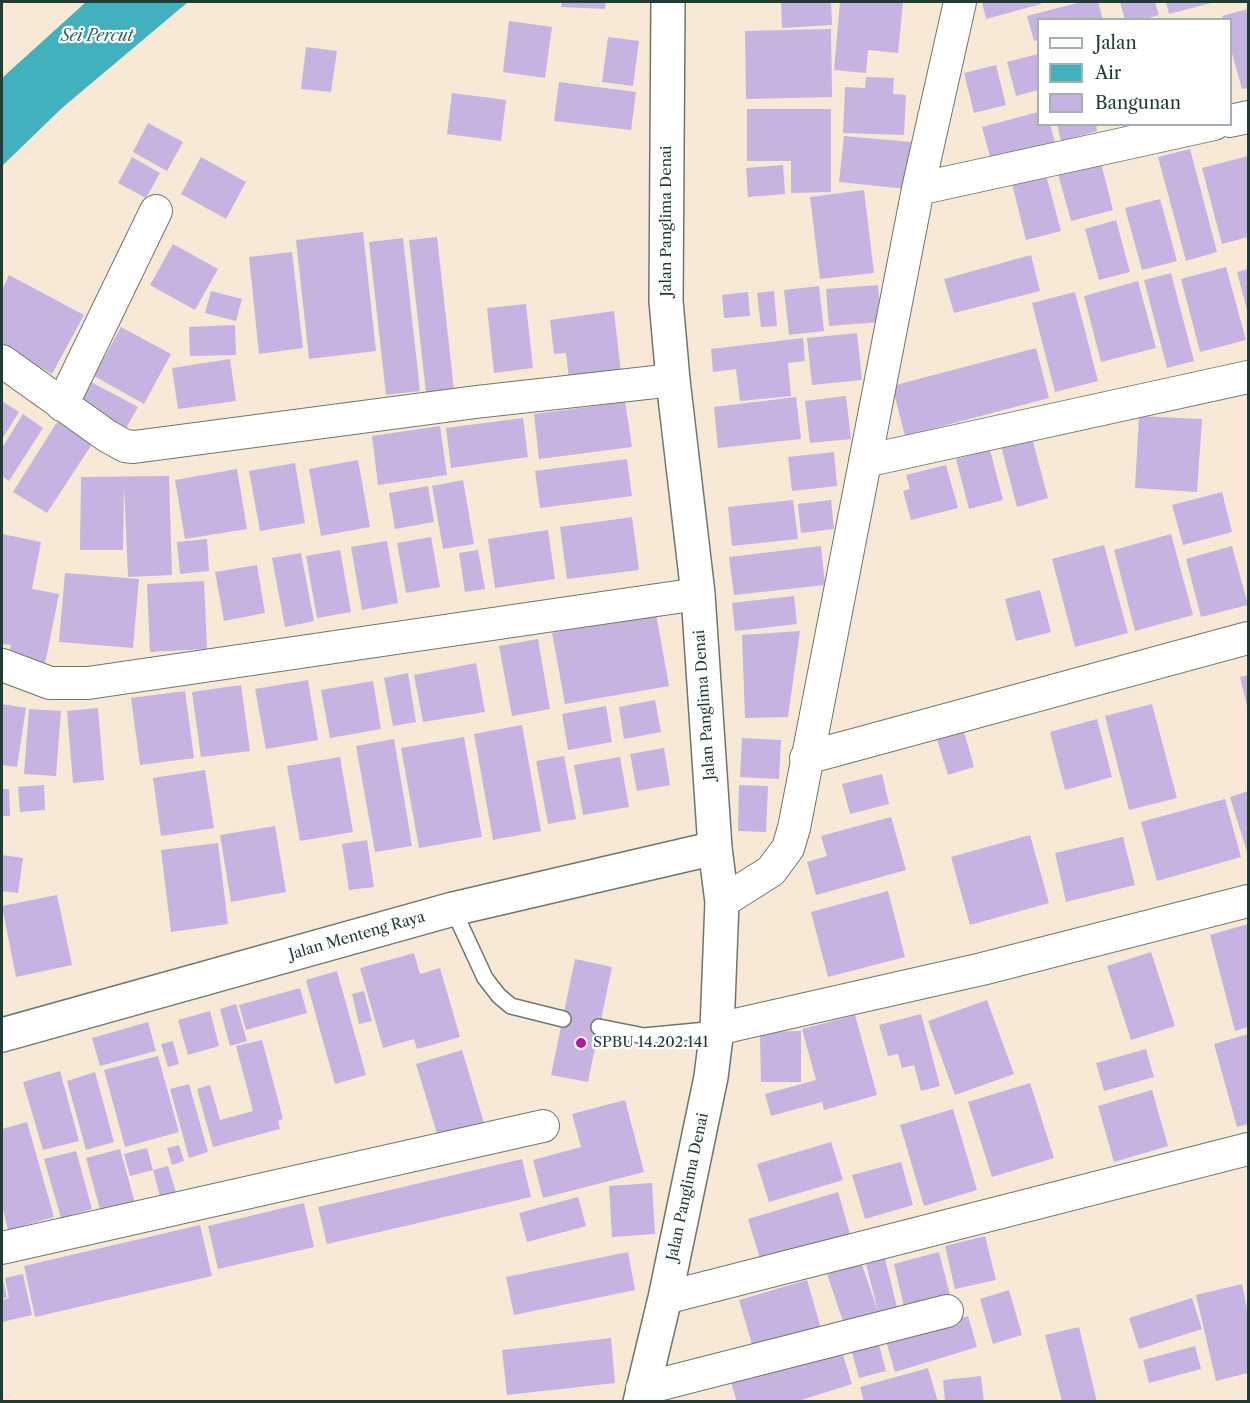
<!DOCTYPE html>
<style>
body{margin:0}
#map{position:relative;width:1250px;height:1403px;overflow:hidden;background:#f8e9d6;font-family:"Libre Caslon Text",serif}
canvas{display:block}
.frame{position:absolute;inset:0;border:3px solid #1f3d34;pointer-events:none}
.legend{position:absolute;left:1037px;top:18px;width:195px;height:108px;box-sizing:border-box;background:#fff;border:2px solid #a5b1ae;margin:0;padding:8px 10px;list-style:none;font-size:18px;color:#1f3d34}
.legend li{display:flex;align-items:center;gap:12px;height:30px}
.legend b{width:30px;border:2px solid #a5b1ae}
</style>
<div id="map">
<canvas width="1250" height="1403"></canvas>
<div class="frame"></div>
<ul class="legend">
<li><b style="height:8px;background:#fff"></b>Jalan</li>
<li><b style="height:16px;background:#42b1be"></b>Air</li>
<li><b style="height:16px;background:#c6b3e2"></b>Bangunan</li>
</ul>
</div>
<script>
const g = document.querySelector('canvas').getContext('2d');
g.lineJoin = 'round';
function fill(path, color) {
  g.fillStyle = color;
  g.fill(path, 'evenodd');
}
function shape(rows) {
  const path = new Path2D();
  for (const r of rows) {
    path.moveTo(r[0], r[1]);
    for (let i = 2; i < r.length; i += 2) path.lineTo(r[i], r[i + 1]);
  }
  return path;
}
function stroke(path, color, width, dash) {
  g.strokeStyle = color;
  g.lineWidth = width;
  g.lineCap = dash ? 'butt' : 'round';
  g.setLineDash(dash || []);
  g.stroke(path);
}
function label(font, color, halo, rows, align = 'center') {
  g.font = font + ' "Libre Caslon Text",serif';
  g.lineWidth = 4.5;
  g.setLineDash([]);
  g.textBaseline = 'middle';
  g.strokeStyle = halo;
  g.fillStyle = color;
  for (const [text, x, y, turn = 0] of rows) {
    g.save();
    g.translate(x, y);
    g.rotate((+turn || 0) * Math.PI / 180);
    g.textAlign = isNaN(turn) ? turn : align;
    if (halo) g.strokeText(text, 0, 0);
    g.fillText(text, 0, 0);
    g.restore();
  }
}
fill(shape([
 [86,2,188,2,62,108,2,166,2,78]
]), '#42b1be');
fill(shape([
 [562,2,606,2,605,9,561,7],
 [781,2,831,2,832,25,782,28],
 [840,2,903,2,898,53,868,50,866,73,834,70],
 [982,2,1040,2,1041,4,986,19],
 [1081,2,1098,2,1103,20,1038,20,1038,40,1034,41,1027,16],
 [1120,2,1155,2,1159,15,1142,20,1125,20],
 [1166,2,1215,2,1169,14],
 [1248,9,1248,88,1242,89,1230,46,1230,20,1223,20,1222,16],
 [509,21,552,27,545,78,503,72],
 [831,29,832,97,746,99,745,31],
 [608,37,639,41,633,86,602,82],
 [306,47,337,51,331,92,301,89],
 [1038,54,1038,90,1016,96,1007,62],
 [996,65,1006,105,974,113,964,73],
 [866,77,894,78,893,94,906,95,904,135,843,133,845,87,865,88],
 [559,82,636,92,631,130,554,121],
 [452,93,506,100,501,141,447,134],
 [747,109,831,109,831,192,791,193,791,161,747,161],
 [1038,112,1038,124,1050,124,1055,143,991,160,982,127],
 [148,123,183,142,167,171,133,152],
 [1057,124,1096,124,1097,131,1061,141],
 [844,136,911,142,906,189,839,182],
 [1190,149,1217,252,1186,261,1158,157],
 [1248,156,1248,237,1222,244,1202,168],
 [132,157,160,173,146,198,118,183],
 [201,157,246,182,226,219,181,194],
 [1101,163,1113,210,1071,221,1058,174],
 [783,165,785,194,748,197,746,168],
 [1046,175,1061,231,1026,240,1012,184],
 [864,190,874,273,820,279,810,197],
 [1160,199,1177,261,1142,270,1125,208],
 [1116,220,1130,272,1099,280,1085,229],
 [363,232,376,351,309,359,296,240],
 [437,237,454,390,426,393,409,240],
 [403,238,420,391,386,395,369,242],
 [173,244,218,269,195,310,150,285],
 [292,252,303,348,259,354,249,257],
 [1031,255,1040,291,954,313,944,279],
 [1226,267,1246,340,1200,352,1181,279],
 [1248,269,1248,314,1237,272],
 [1171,273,1194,361,1167,368,1144,280],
 [9,275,84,315,52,374,2,347,2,290],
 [1138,281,1156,348,1101,362,1084,296],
 [878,285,881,322,829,326,826,289],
 [819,286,824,331,789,335,784,290],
 [211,291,242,299,236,321,205,313],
 [774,291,777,326,761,327,757,293],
 [748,292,750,316,724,318,722,295],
 [1075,292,1098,381,1055,392,1032,303],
 [526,304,533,368,494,373,487,308],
 [614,311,621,373,569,379,566,353,554,354,550,320],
 [235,325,236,355,190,356,189,327],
 [121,327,171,354,144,404,94,376],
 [857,333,862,380,812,385,807,338],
 [803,338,805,361,788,363,791,396,740,401,736,369,713,372,711,349],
 [1036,348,1049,398,905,436,892,386],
 [230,359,236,401,178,409,172,368],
 [91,382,138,407,125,430,78,405],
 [846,396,851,439,810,443,805,401],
 [796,397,801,439,718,448,714,407],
 [2,401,19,412,2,439],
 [625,402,632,447,539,459,534,414],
 [23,414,43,428,9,481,2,476,2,448],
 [1139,416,1202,419,1197,492,1135,488],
 [523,418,528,457,451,468,446,428],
 [59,419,94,441,47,513,13,492],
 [440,426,447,475,378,485,372,436],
 [1032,438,1048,498,1017,507,1001,446],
 [990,450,1003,500,969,509,956,459],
 [834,452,837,486,792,491,788,457],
 [627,459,632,496,540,508,535,471],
 [358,460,370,527,321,536,309,469],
 [295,463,305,523,260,531,249,471],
 [946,465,958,508,911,520,903,491,910,489,906,475],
 [237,469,247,529,185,539,175,480],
 [169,476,172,575,128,577,124,485,123,550,80,550,81,477],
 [463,480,474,544,443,549,432,486],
 [428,486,434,522,395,529,389,493],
 [1222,492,1232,532,1183,545,1172,505],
 [793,500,798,539,732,546,728,507],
 [831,500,834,529,801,533,798,504],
 [632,517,639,570,567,579,560,527],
 [548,530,555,579,495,588,488,539],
 [2,534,41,542,32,589,59,594,45,664,8,657,11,645,2,644],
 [1171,534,1193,615,1135,631,1114,550],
 [431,537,440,587,406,593,397,543],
 [207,539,209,571,180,574,177,542],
 [387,541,398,603,362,610,351,547],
 [1104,545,1128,633,1075,647,1052,559],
 [821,546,825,585,734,595,729,557],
 [1232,546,1248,605,1201,617,1186,559],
 [340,550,351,612,317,618,306,556],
 [478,550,485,589,465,592,459,553],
 [301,553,314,621,285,627,272,558],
 [257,565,265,613,224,621,215,572],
 [65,573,139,579,133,648,59,642],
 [204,581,207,649,150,652,147,584],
 [1040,590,1051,632,1016,641,1005,599],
 [794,596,797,624,735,631,732,603],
 [656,614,669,686,565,704,552,633],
 [800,631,788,717,745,718,742,635],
 [538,639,550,709,512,716,499,646],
 [476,663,485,712,423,722,414,675],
 [408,673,416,722,393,726,384,678],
 [1248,675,1248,710,1240,677],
 [308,680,318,740,266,749,255,689],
 [373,681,381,729,330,738,321,690],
 [241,685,250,751,201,757,192,692],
 [185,691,194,758,140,765,131,698],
 [655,700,661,732,624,739,619,707],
 [2,704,26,708,17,767,2,765],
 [1152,704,1177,798,1129,810,1105,716],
 [606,706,612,742,568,750,562,714],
 [98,708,104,780,73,783,67,711],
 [29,709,61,711,56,776,24,774],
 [1097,719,1112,777,1065,790,1050,732],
 [522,725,541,831,493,840,474,734],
 [964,732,974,767,948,775,937,740],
 [464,737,482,837,419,848,401,748],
 [742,738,781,740,779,779,740,777],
 [394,739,412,846,375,852,356,746],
 [664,748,670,785,637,791,630,754],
 [564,756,576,819,548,824,536,761],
 [340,757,353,832,300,841,287,766],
 [620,757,629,807,583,815,574,765],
 [205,770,214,828,161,836,153,778],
 [882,774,889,804,850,814,842,784],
 [44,785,45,810,20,812,18,787],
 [739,785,768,786,766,832,738,831],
 [2,789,9,789,10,816,2,816],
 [1248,791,1248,855,1230,797],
 [1225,799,1241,857,1157,881,1141,822],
 [891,817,906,870,816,895,807,862,827,856,821,836],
 [275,826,286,892,231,902,220,835],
 [1030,835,1049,903,970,925,951,857],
 [1123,837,1135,885,1066,902,1055,853],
 [367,840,374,887,349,890,342,844],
 [218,843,228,924,171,932,161,850],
 [2,855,23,858,18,893,2,891],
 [888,891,905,957,828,977,811,912],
 [57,895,72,965,16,977,2,906],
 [1248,924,1248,1027,1235,1031,1210,935],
 [1151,952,1175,1026,1131,1040,1107,966],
 [414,953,420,974,440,968,460,1037,417,1049,414,1039,383,1048,360,968],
 [575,959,612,967,588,1082,551,1075],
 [337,971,366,1075,335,1084,306,980],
 [300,988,307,1013,246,1030,239,1005],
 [364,991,372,1021,359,1024,352,994],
 [987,1000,1014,1074,955,1095,928,1021],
 [236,1004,247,1041,230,1046,220,1009],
 [210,1011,219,1046,188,1055,178,1020],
 [921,1014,940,1086,921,1091,914,1065,902,1068,898,1054,888,1056,879,1025],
 [855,1015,877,1095,824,1110,822,1102,771,1116,765,1094,816,1080,802,1029],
 [148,1022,156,1051,100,1066,92,1038],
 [801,1031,801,1082,761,1082,760,1032],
 [1248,1034,1248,1124,1237,1127,1214,1044],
 [262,1040,283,1119,278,1121,280,1129,213,1147,197,1089,210,1085,220,1120,253,1111,236,1046],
 [173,1041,179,1064,168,1067,161,1044],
 [1146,1049,1154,1077,1104,1091,1096,1063],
 [462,1050,484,1123,438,1137,416,1064],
 [158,1056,179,1132,125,1147,104,1070],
 [60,1071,79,1141,43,1150,23,1082],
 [95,1072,114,1142,86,1150,67,1081],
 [1030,1083,1054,1158,992,1177,968,1102],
 [189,1084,208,1152,189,1158,170,1089],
 [1152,1090,1168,1146,1114,1162,1098,1106],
 [625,1100,644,1172,543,1198,533,1160,581,1147,572,1114],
 [953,1109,977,1190,924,1206,900,1125],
 [27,1122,54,1217,8,1230,2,1205,2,1129],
 [831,1142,843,1180,769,1202,757,1164],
 [179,1145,184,1161,172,1165,167,1148],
 [147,1148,153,1170,130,1176,124,1154],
 [120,1149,135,1203,101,1213,86,1158],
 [76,1151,92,1209,61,1218,44,1159],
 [522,1159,531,1197,327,1244,318,1207],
 [901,1162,913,1205,865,1219,852,1175],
 [168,1166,177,1196,161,1200,153,1170],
 [652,1183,655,1234,612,1237,609,1186],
 [838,1192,850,1234,761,1262,748,1219],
 [578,1197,586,1226,527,1242,519,1213],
 [304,1203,314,1247,218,1269,208,1226],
 [200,1225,212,1276,35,1317,24,1266],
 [985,1236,996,1280,955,1289,945,1246],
 [628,1252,635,1290,514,1315,506,1277],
 [939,1252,950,1295,904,1307,894,1264],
 [885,1259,898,1311,845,1327,827,1274,861,1262,878,1311,866,1264],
 [23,1274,32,1315,2,1322,2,1300,9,1298,5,1278],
 [2,1277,7,1297,2,1299],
 [807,1280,822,1332,754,1351,739,1300],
 [1242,1284,1248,1313,1248,1373,1216,1381,1196,1295],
 [1009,1290,1022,1335,993,1344,980,1299],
 [1192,1298,1202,1329,1139,1349,1129,1318],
 [968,1316,977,1347,895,1372,886,1341],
 [1079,1327,1097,1402,1062,1402,1045,1335],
 [611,1338,615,1383,507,1395,502,1350],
 [878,1341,886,1371,859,1378,851,1349],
 [839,1342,852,1384,795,1402,737,1402,729,1376],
 [1195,1346,1201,1369,1149,1383,1143,1360],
 [928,1368,938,1402,864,1402,860,1387],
 [981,1376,984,1402,945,1402,943,1380]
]), '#c6b3e2');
const service = shape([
 [453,909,485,978,499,996,511,1006,563,1019],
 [599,1027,644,1036,717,1029]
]);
const minor = shape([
 [1230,121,1248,117],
 [918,189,1214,124],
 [2,361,107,436,125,446,134,447,476,402,673,380],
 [62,405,156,211],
 [865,461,1248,377],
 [2,665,50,683,88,683,698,594],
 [806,758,1248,638],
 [722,902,771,871,788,848,794,828,918,189,960,2],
 [717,1029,982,969,1248,901],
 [2,1248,543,1126],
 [665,1298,1248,1149],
 [642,1389,947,1311]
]);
const tertiary = shape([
 [2,1035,453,909,715,848]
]);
const primary = shape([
 [640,1402,665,1298,711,1077,717,1029,722,902,715,848,698,594,673,380,666,301,668,2]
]);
stroke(service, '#6b796d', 18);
stroke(minor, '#6b796d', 34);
stroke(tertiary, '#6b796d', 36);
stroke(primary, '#6b796d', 36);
stroke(service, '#fff', 15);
stroke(minor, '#fff', 32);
stroke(tertiary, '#fff', 33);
stroke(primary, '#fff', 33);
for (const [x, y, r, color] of [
 [581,1043,6,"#b5179e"]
]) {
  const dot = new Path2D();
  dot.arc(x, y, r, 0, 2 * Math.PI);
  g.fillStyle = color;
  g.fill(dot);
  stroke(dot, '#fff', 2);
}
label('15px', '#1f3d34', '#fff', [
 ["Jalan Panglima Denai",667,221,-90],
 ["Jalan Panglima Denai",705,705,-94],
 ["Jalan Menteng Raya",357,936,-16],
 ["Jalan Panglima Denai",688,1187,-78]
]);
label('15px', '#1f3d34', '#fff', [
 ["SPBU 14.202.141",593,1043]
], 'left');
label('italic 16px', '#2b6664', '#fff', [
 ["Sei Percut",97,36]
]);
</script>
